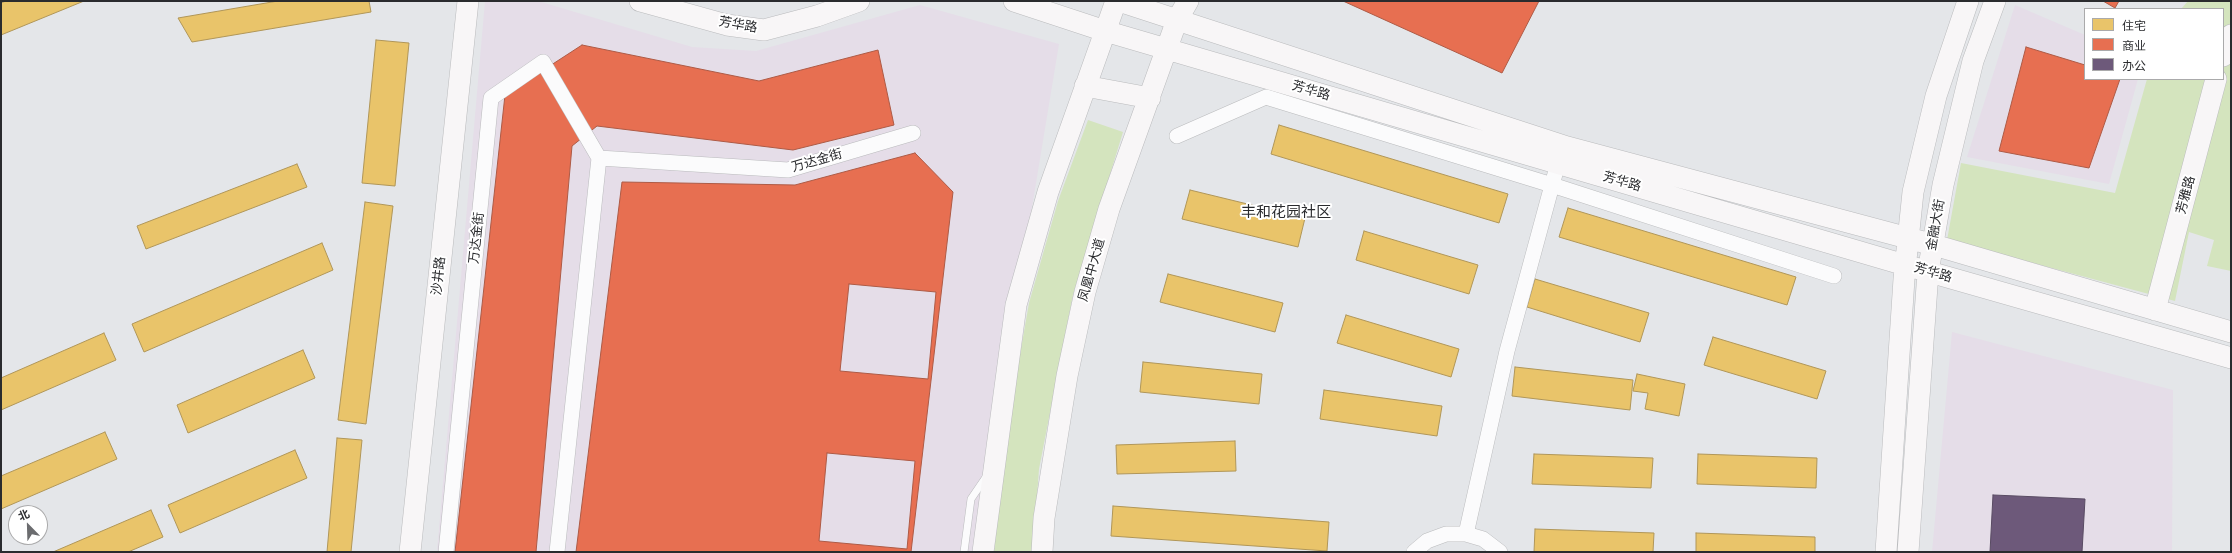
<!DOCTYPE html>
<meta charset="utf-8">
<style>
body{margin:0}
#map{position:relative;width:2232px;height:553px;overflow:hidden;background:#e4e6e9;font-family:Arial,"Noto Sans SC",sans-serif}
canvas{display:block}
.frame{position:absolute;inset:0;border:2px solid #2a2b2e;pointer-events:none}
.legend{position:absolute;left:2084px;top:8px;width:140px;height:72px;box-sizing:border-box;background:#fff;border:1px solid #aaaaab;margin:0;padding:5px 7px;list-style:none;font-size:12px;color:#2a2b2e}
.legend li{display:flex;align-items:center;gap:8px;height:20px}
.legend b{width:20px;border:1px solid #aaaaab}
.north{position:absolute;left:8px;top:505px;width:40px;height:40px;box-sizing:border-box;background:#fff;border:1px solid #aaaaab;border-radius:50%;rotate:337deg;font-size:11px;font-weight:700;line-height:16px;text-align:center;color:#2a2b2e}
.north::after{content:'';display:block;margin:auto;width:14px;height:18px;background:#6b6c6f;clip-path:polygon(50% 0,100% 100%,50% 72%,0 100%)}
</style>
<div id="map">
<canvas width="2232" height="553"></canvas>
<div class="frame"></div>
<ul class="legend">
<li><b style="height:11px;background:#e9c46a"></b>住宅</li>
<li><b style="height:11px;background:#e76f51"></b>商业</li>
<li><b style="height:11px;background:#6d597a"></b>办公</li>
</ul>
<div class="north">北</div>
</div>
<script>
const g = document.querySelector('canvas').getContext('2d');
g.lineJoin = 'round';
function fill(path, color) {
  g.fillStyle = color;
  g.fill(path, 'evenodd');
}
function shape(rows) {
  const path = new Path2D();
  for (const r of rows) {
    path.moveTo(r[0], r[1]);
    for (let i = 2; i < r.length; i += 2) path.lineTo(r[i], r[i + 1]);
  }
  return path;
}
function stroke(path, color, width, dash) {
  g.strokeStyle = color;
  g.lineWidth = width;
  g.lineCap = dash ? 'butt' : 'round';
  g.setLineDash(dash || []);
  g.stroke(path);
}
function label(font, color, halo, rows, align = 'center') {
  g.font = font + ' Arial,"Noto Sans SC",sans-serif';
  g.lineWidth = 4;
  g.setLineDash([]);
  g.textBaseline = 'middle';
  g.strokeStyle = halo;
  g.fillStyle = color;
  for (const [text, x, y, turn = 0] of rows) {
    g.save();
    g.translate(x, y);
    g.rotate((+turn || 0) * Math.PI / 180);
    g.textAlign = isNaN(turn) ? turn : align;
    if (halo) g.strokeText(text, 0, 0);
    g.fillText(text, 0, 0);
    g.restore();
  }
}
fill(shape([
 [485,1,538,1,692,47,756,51,920,5,1059,44,975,552,437,552],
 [2015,5,2085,35,2085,79,2138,79,2109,184,1967,157],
 [1952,332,2173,390,2172,552,1932,552]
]), '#e5dde8');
fill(shape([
 [2188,1,2231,1,2231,271,2207,266,2214,240,2189,232,2175,301,1947,240,1961,163,2115,193,2147,79,2223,79,2223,9,2181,9],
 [1088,120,1123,132,1073,295,1039,469,1033,552,994,552,1005,440,1029,303,1058,201]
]), '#d4e4be');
const homes = shape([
 [6,1,84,1,1,35,1,3,6,1],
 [278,1,369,1,371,12,192,42,178,18,278,1],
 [376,40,409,43,395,186,362,183,376,40],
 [1279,125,1508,194,1499,223,1271,154,1279,125],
 [297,164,307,187,146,249,137,226,297,164],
 [1190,190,1305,218,1298,247,1182,219,1190,190],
 [365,202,393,206,366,424,338,420,365,202],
 [1568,208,1796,277,1787,305,1559,237,1568,208],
 [1364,231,1478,265,1469,294,1356,260,1364,231],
 [322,243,333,270,144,352,132,324,322,243],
 [1168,274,1283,303,1275,332,1160,302,1168,274],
 [1535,279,1649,313,1640,342,1527,307,1535,279],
 [1346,315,1459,349,1451,377,1337,343,1346,315],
 [104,333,116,360,1,410,1,378,104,333],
 [1713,337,1826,371,1817,399,1704,365,1713,337],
 [303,350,315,378,188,433,177,405,303,350],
 [1143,362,1262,374,1259,404,1140,392,1143,362],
 [1515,367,1633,380,1630,410,1512,396,1515,367],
 [1637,374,1685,384,1679,416,1645,409,1648,393,1633,391,1637,374],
 [1324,390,1442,406,1437,436,1320,419,1324,390],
 [105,432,117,459,1,509,1,476,105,432],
 [337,438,362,440,351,552,327,552,337,438],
 [1235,441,1236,471,1117,474,1116,445,1235,441],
 [295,450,307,478,180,533,168,505,295,450],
 [1534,454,1653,458,1651,488,1532,484,1534,454],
 [1698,454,1817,458,1816,488,1697,484,1698,454],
 [1113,506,1329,522,1327,551,1111,536,1113,506],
 [151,510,163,537,128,552,53,552,151,510],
 [1535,529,1654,533,1653,552,1534,552,1535,529],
 [1696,533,1815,537,1815,552,1696,552,1696,533]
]);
fill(homes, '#e9c46a');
stroke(homes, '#b09658', 1);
const shops = shape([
 [1343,1,1539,1,1502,73,1343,1],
 [2103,1,2119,1,2115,8,2103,1],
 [582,45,759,81,878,50,894,125,793,150,597,126,572,146,536,552,455,552,505,95,582,45],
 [2026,47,2085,65,2085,79,2120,79,2089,168,1999,151,2026,47],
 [915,153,953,192,911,552,576,552,622,182,795,185,915,153],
 [849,284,936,292,928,379,840,371,849,284],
 [827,453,915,461,907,549,819,541,827,453]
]);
fill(shops, '#e76f51');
stroke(shops, '#ae5b46', 1);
const offices = shape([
 [1993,495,2085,499,2082,552,1990,552,1993,495]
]);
fill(offices, '#6d597a');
stroke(offices, '#594b63', 1);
const lane = shape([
 [964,552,971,499,986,477]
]);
const street = shape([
 [1177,136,1266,97,1552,185,1834,276],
 [599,158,788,170,913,133],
 [1466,534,1507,351,1558,163],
 [446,552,491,98,543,62,599,158,557,552],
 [1414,552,1427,541,1446,534,1466,534,1483,539,1500,552]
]);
const secondary = shape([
 [640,1,727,25,764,30,817,16,859,1],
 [1014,1,1105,31,1905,265,2231,358],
 [1119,1,1567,147,1934,245,2231,332],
 [2223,56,2231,35],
 [1085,86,1150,98],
 [2155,310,2216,79],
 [410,552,468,1],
 [983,552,1016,305,1048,192,1116,1],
 [1042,552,1044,518,1067,376,1085,292,1109,209,1177,20,1188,1],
 [1886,552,1904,279,1913,192,1936,96,1968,1],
 [1908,552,1928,272,1943,185,1973,61,1995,1]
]);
stroke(lane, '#babbbd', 8);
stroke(street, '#babbbd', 16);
stroke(secondary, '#babbbd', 22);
stroke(lane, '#fbfbfc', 7);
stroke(street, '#fbfbfc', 15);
stroke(secondary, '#f8f6f7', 21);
label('13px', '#2a2b2e', '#fff', [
 ["芳华路",738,25,10],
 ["芳华路",1311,91,16],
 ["万达金街",817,161,-16],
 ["芳华路",1622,182,16],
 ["芳雅路",2186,195,-75],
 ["金融大街",1936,225,-80],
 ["万达金街",477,238,-84],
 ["凤凰中大道",1092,270,-74],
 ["芳华路",1933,273,16],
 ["沙井路",439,276,-84]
]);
label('15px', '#2a2b2e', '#fff', [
 ["丰和花园社区",1286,213]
]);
</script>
